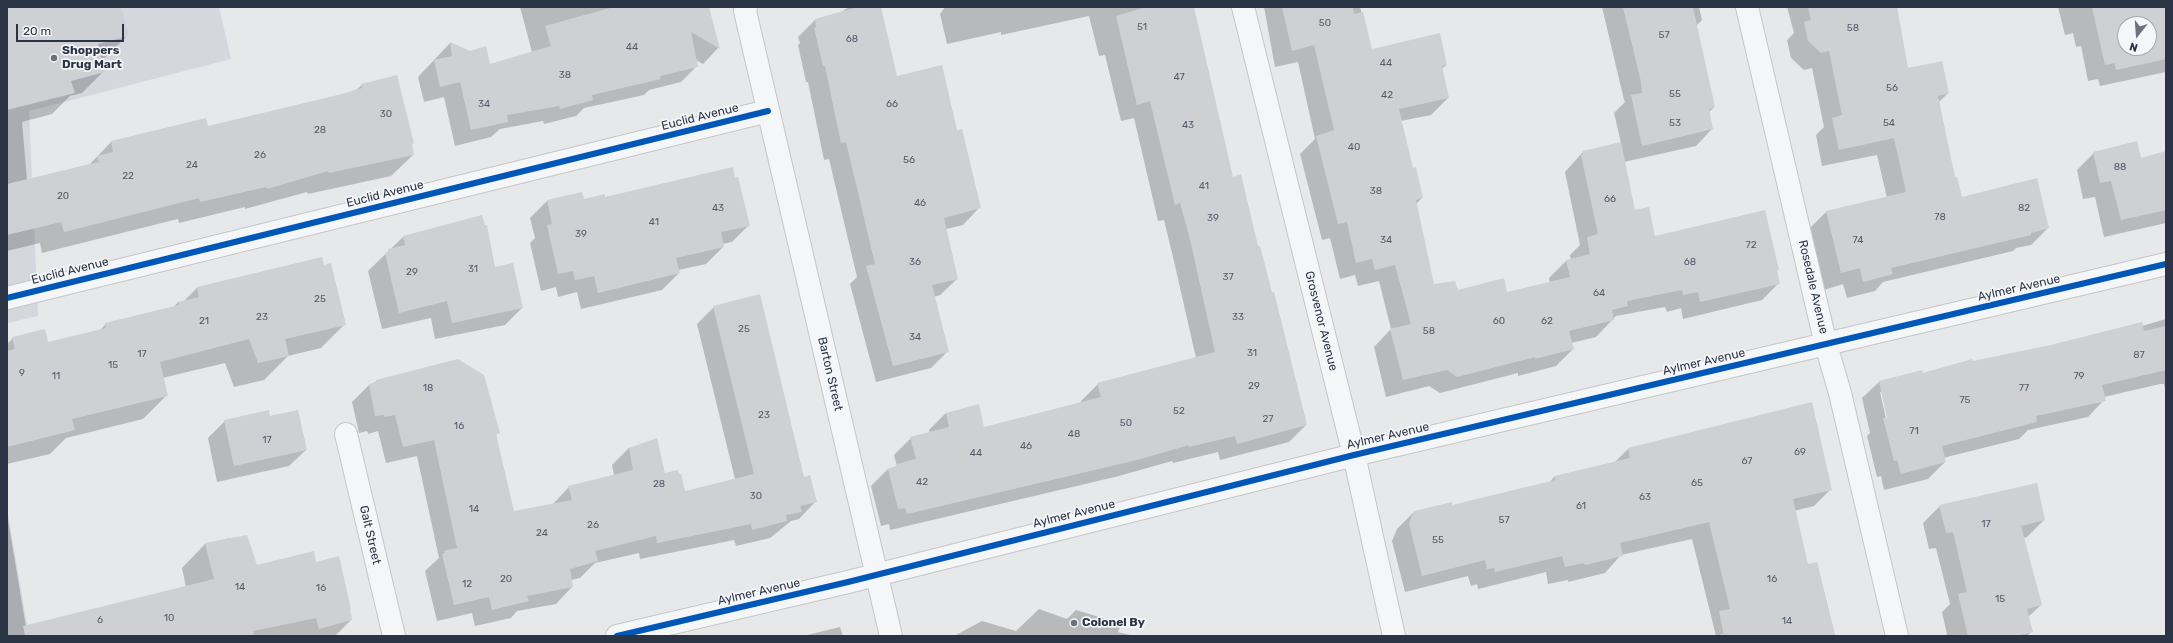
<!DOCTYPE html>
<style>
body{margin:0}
#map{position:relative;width:2173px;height:643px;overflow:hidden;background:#e6e8ea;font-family:Rubik,sans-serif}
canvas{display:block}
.frame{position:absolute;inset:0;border:8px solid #2b3445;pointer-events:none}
.north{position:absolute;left:2117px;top:16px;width:40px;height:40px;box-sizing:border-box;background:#f4f6f9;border:1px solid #a4a8b1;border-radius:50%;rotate:197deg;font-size:11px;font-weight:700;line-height:16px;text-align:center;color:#2b3445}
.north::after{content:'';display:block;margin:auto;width:14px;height:18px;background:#6c737f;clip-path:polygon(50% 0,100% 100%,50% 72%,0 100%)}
.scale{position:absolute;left:16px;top:24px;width:108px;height:18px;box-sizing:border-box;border:2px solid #2b3445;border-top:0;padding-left:5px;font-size:12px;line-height:14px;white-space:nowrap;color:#2b3445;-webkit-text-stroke:3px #f4f6f9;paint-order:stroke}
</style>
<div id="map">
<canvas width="2173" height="643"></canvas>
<div class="frame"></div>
<div class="north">N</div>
<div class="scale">20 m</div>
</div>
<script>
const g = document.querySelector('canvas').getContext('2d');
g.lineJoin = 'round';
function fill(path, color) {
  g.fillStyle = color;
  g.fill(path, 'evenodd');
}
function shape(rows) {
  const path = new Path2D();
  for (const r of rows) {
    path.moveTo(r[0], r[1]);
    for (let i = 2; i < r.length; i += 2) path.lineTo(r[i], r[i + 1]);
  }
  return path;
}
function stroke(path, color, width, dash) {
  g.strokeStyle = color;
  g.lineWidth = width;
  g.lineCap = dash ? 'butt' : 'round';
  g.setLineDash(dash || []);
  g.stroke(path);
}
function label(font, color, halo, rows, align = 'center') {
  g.font = font + ' Rubik,sans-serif';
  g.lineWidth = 3.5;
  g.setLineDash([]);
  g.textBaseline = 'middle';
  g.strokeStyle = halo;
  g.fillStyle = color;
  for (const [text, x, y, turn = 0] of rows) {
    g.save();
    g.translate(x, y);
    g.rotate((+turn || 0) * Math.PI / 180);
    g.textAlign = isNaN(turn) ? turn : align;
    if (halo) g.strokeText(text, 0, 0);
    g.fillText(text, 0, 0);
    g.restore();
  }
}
fill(shape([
 [7,7,219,7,231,59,29,111,38,316,7,323],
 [7,508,29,636,7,636]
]), '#d4d7dd');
fill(shape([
 [7,7,120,7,128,35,106,57,100,59,104,71,82,93,70,96,52,114,22,122,27,180,90,164,111,142,205,119,207,127,342,95,356,90,362,85,411,144,413,155,391,176,308,194,307,192,245,209,245,207,179,223,178,219,42,253,40,243,7,251],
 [520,7,708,7,718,48,703,64,696,60,697,66,681,82,649,90,644,95,584,108,576,116,544,124,543,121,500,129,491,137,455,146,444,97,424,102,418,77,450,43,490,65,532,52],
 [849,7,880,7,896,77,956,131,979,208,963,225,946,229,957,279,940,295,934,297,948,351,931,368,876,382,850,284,857,277,829,159,824,160,808,82,806,82,798,45,800,43,798,37,815,20,836,15],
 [945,7,1193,7,1232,178,1258,247,1306,425,1289,442,1220,460,1218,452,1173,463,1172,461,1119,476,890,530,889,524,881,526,871,486,888,469,897,466,894,455,911,438,930,433,929,430,946,413,984,428,1081,403,1081,401,1098,384,1196,358,1173,257,1164,220,1158,221,1134,118,1121,121,1105,55,1099,56,1089,16,1001,35,1001,32,947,44,940,14],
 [1264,7,1360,7,1371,50,1446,65,1442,69,1448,98,1431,115,1401,121,1413,169,1422,198,1416,204,1433,285,1457,291,1507,293,1550,283,1549,278,1566,261,1571,260,1570,255,1580,245,1565,172,1583,152,1621,143,1614,113,1625,102,1624,100,1602,7,1699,7,1702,20,1696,26,1714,107,1709,112,1712,129,1696,146,1624,162,1634,211,1654,237,1778,269,1776,271,1779,283,1762,300,1683,319,1681,308,1667,312,1665,307,1616,316,1596,337,1571,343,1573,349,1556,366,1518,376,1518,373,1440,393,1429,386,1386,397,1374,347,1391,329,1379,281,1358,286,1355,275,1340,279,1330,238,1322,240,1300,154,1315,139,1298,62,1275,67],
 [1787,7,1896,7,1908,69,1948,93,1939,102,1954,179,1961,198,2048,228,2031,245,2016,248,2013,251,1883,282,1875,291,1847,298,1843,284,1824,290,1809,229,1826,212,1887,198,1877,155,1822,166,1816,135,1824,127,1812,68,1804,70,1791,58,1787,40,1794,33],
 [2058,7,2166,7,2166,72,2100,86,2098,79,2088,81,2081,46,2076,47,2073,33,2065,35],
 [2125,24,2149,24,2149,48,2125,48],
 [2166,152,2166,223,2104,237,2095,197,2083,199,2077,170,2094,153,2140,159],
 [582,193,584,200,604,198,749,225,732,242,722,244,723,247,706,264,678,270,679,273,662,290,581,309,577,292,558,297,556,287,541,291,530,243,535,238,530,218,547,201],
 [403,237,494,268,522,308,505,325,435,339,431,318,382,329,368,271],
 [197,288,345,324,321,348,288,356,264,380,234,387,225,363,162,378,167,395,143,419,66,438,50,454,7,464,7,344,13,338,48,343,99,331,106,324,173,308,178,302,184,301],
 [714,307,815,502,799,519,791,521,770,538,736,546,734,540,640,559,639,553,595,563,580,578,571,580,572,587,556,604,517,611,511,618,475,626,472,613,437,621,425,571,439,558,417,456,386,463,378,431,368,434,367,431,359,433,352,402,369,385,377,381,499,432,495,436,513,513,552,505,569,487,614,475,612,465,629,448,684,492,735,479,697,324],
 [2166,319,2166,394,2164,384,2160,384,2104,397,2104,400,2088,417,2028,430,2019,439,1943,458,1945,462,1928,479,1884,490,1881,476,1877,477,1867,436,1870,433,1862,398,1879,382,1921,371,1922,375,2142,326],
 [1880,392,1882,392,1889,422,1887,423],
 [269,417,306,450,289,466,217,482,208,438,225,421],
 [1628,449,1831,489,1814,506,1794,511,1807,565,1817,563,1835,636,1723,636,1723,634,1716,636,1692,539,1621,555,1605,573,1568,582,1568,580,1548,584,1546,572,1478,589,1477,584,1471,586,1468,576,1405,592,1392,541,1397,529,1414,512,1451,506,1549,483,1554,477,1614,463],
 [1940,506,2044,520,2027,537,2023,538,2041,605,2028,617,2032,631,2027,636,1945,636,1947,634,1942,612,1950,604,1936,548,1929,549,1923,523],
 [7,514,26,627,186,587,182,568,205,544,230,538,256,566,316,563,349,610,351,620,335,636,7,636],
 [1039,609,1067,619,1076,610,1106,619,1105,621,1120,627,1118,632,1134,636,954,636,982,621,1016,631],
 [840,627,843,636,803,636]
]), '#0003');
fill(shape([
 [7,7,121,7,129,36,98,44,105,72,71,81,75,93,7,110],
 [614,7,709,7,720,49,691,32,698,67,660,76,661,79,592,95,593,100,560,109,559,106,507,115,508,122,471,130,460,82,440,87,434,60,452,56,450,42,470,51,486,46,490,64,551,46,545,26],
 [858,7,881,7,897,76,942,65,957,130,962,129,981,208,944,218,958,279,932,285,949,352,893,366,866,266,875,264,846,142,841,143,825,66,823,66,814,28,816,27,815,19],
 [1146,7,1194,7,1233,177,1241,174,1258,246,1260,246,1272,292,1274,292,1307,425,1237,444,1235,436,1189,447,1189,445,1137,460,907,514,905,508,898,509,888,469,898,466,897,464,916,459,910,437,949,427,946,413,979,404,984,427,1101,397,1097,383,1215,352,1190,239,1180,203,1175,205,1150,101,1137,105,1116,16],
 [1282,7,1353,7,1354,14,1363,12,1372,49,1440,33,1447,65,1442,66,1449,98,1399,109,1413,168,1416,167,1423,198,1416,200,1434,284,1455,281,1458,290,1504,278,1507,292,1570,277,1566,260,1590,254,1587,237,1598,234,1581,155,1583,154,1583,151,1621,142,1635,210,1649,207,1655,236,1765,210,1779,270,1777,270,1780,284,1700,302,1698,292,1683,295,1682,290,1627,301,1628,306,1612,310,1614,320,1569,331,1574,349,1535,359,1535,357,1457,377,1447,370,1403,380,1390,329,1411,324,1395,265,1375,270,1372,259,1356,263,1347,222,1338,224,1316,136,1334,130,1314,45,1292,51],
 [1623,7,1693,7,1715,107,1709,109,1713,129,1642,146,1631,95,1642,93,1641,82],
 [1808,7,1897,7,1908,68,1942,61,1949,93,1938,96,1955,177,1957,177,1962,197,2037,178,2049,228,2031,233,2031,235,1891,268,1893,274,1863,282,1860,268,1841,273,1826,211,1906,192,1894,138,1839,150,1832,118,1842,115,1829,51,1821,53,1808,41,1804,22,1811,20],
 [2092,7,2166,7,2166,59,2116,70,2115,63,2105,65],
 [2125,24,2149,24,2149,48,2125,48],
 [397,75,414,143,412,144,414,155,329,173,328,171,267,189,266,187,200,202,199,198,64,232,61,222,7,235,7,184,99,162,97,156,113,152,111,141,206,118,208,126,342,94,362,88,361,84],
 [2137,141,2141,158,2166,151,2166,210,2121,220,2111,181,2100,183,2093,152],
 [733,167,735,177,738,177,750,226,721,232,724,247,676,258,680,273,598,293,594,276,575,280,573,271,558,274,547,225,552,224,547,200,582,192,584,199,605,194,605,197],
 [482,215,485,225,487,225,495,267,513,263,523,308,452,323,447,301,399,313,385,253,389,252,388,249,405,245,403,236],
 [322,257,324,265,331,263,346,325,285,339,289,356,258,363,249,339,160,362,168,396,72,419,75,430,7,447,7,351,15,349,12,337,45,329,48,342,106,328,105,323,179,305,178,302,199,297,197,287],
 [760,294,804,477,810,475,817,502,800,506,802,512,786,515,787,521,752,530,751,524,657,543,656,536,595,551,598,561,570,569,573,587,527,596,529,601,492,610,489,597,454,605,442,554,445,553,444,551,457,548,434,440,403,447,395,415,384,417,384,415,375,416,369,384,377,382,376,380,458,359,484,375,500,433,496,434,514,511,572,500,568,486,633,470,629,448,657,438,665,473,678,470,679,474,681,474,685,491,754,474,713,306],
 [2142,322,2144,331,2166,326,2166,370,2102,385,2106,401,2036,416,2037,422,1942,446,1946,462,1901,474,1897,460,1894,461,1883,418,1887,418,1879,381,1922,370,1923,373,1972,359,1973,361,2051,345],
 [1812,402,1832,490,1793,499,1808,564,1817,562,1835,636,1724,636,1719,611,1730,609,1709,522,1620,543,1623,556,1585,565,1584,563,1565,567,1562,556,1495,572,1494,568,1487,569,1485,560,1422,576,1409,523,1414,511,1452,502,1452,505,1555,480,1554,476,1630,458,1628,448],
 [269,410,270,416,298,410,307,450,234,466,224,420],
 [2037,483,2045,520,2021,526,2042,605,2027,609,2033,632,2016,636,1968,636,1958,594,1967,592,1953,532,1946,533,1939,505],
 [247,535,257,565,314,551,316,562,339,556,351,609,350,609,352,620,319,629,316,618,253,631,254,636,25,636,23,626,214,579,205,543]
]), '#ced0d3');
const minor = shape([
 [746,7,745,11,891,636],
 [1243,7,1354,455,1394,636],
 [1747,7,1826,345,1840,393,1897,636],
 [7,298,768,111],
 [346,434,394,636],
 [617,636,848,582,1354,455,2166,264]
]);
stroke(minor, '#c4c6c8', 24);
stroke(minor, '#f5f6f7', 22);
stroke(shape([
 [7,298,768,111],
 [617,636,848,582,1354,455,2166,264]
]), '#0057b8', 6);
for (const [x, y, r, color] of [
 [54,58,4,"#6c737f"],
 [1074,623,4,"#6c737f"]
]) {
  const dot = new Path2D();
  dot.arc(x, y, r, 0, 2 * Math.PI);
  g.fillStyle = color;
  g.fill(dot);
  stroke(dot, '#f4f6f9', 1.5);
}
label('10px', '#545c69', null, [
 ["50",1325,23],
 ["51",1142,27],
 ["58",1853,28],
 ["57",1664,35],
 ["68",852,39],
 ["44",632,47],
 ["44",1386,63],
 ["38",565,75],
 ["47",1179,77],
 ["56",1892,88],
 ["55",1675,94],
 ["42",1387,95],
 ["34",484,104],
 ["66",892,104],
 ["30",386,114],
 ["53",1675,123],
 ["54",1889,123],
 ["43",1188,125],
 ["28",320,130],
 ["40",1354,147],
 ["26",260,155],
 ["56",909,160],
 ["24",192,165],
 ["88",2120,167],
 ["22",128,176],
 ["41",1204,186],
 ["38",1376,191],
 ["20",63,196],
 ["66",1610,199],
 ["46",920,203],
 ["43",718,208],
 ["82",2024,208],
 ["78",1940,217],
 ["39",1213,218],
 ["41",654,222],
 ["39",581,234],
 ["34",1386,240],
 ["74",1858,240],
 ["72",1751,245],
 ["36",915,262],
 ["68",1690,262],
 ["31",473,269],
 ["29",412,272],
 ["37",1228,277],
 ["64",1599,293],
 ["25",320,299],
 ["23",262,317],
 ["33",1238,317],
 ["21",204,321],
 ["60",1499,321],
 ["62",1547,321],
 ["25",744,329],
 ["58",1429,331],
 ["34",915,337],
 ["31",1252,353],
 ["17",142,354],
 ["87",2139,355],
 ["15",113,365],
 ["9",22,373],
 ["11",56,376],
 ["79",2079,376],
 ["29",1254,386],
 ["18",428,388],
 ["77",2024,388],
 ["75",1965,400],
 ["52",1179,411],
 ["23",764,415],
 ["27",1268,419],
 ["50",1126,423],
 ["16",459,426],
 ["71",1914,431],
 ["48",1074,434],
 ["17",267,440],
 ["46",1026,446],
 ["69",1800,452],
 ["44",976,453],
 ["67",1747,461],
 ["42",922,482],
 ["65",1697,483],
 ["28",659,484],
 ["30",756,496],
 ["63",1645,497],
 ["61",1581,506],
 ["14",474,509],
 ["57",1504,520],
 ["17",1986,524],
 ["26",593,525],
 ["24",542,533],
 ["55",1438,540],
 ["20",506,579],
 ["16",1772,579],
 ["12",467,584],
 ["14",240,587],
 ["16",321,588],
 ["15",2000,599],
 ["10",169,618],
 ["6",100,620],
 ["14",1787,621]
]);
label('bold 12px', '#2b3445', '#f4f6f9', [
 ["Shoppers",62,51],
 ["Drug Mart",62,65],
 ["Colonel By",1082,623]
], 'left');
label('12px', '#2b3445', '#f4f6f9', [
 ["Euclid Avenue",700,117,-14],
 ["Euclid Avenue",385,194,-14],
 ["Euclid Avenue",70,271,-14],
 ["Rosedale Avenue",1813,287,77],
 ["Aylmer Avenue",2019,288,-13],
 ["Grosvenor Avenue",1321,321,76],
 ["Aylmer Avenue",1704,362,-13],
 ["Barton Street",830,374,77],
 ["Aylmer Avenue",1388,436,-13],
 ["Aylmer Avenue",1074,514,-14],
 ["Galt Street",370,535,77],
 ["Aylmer Avenue",759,592,-13]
]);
</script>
